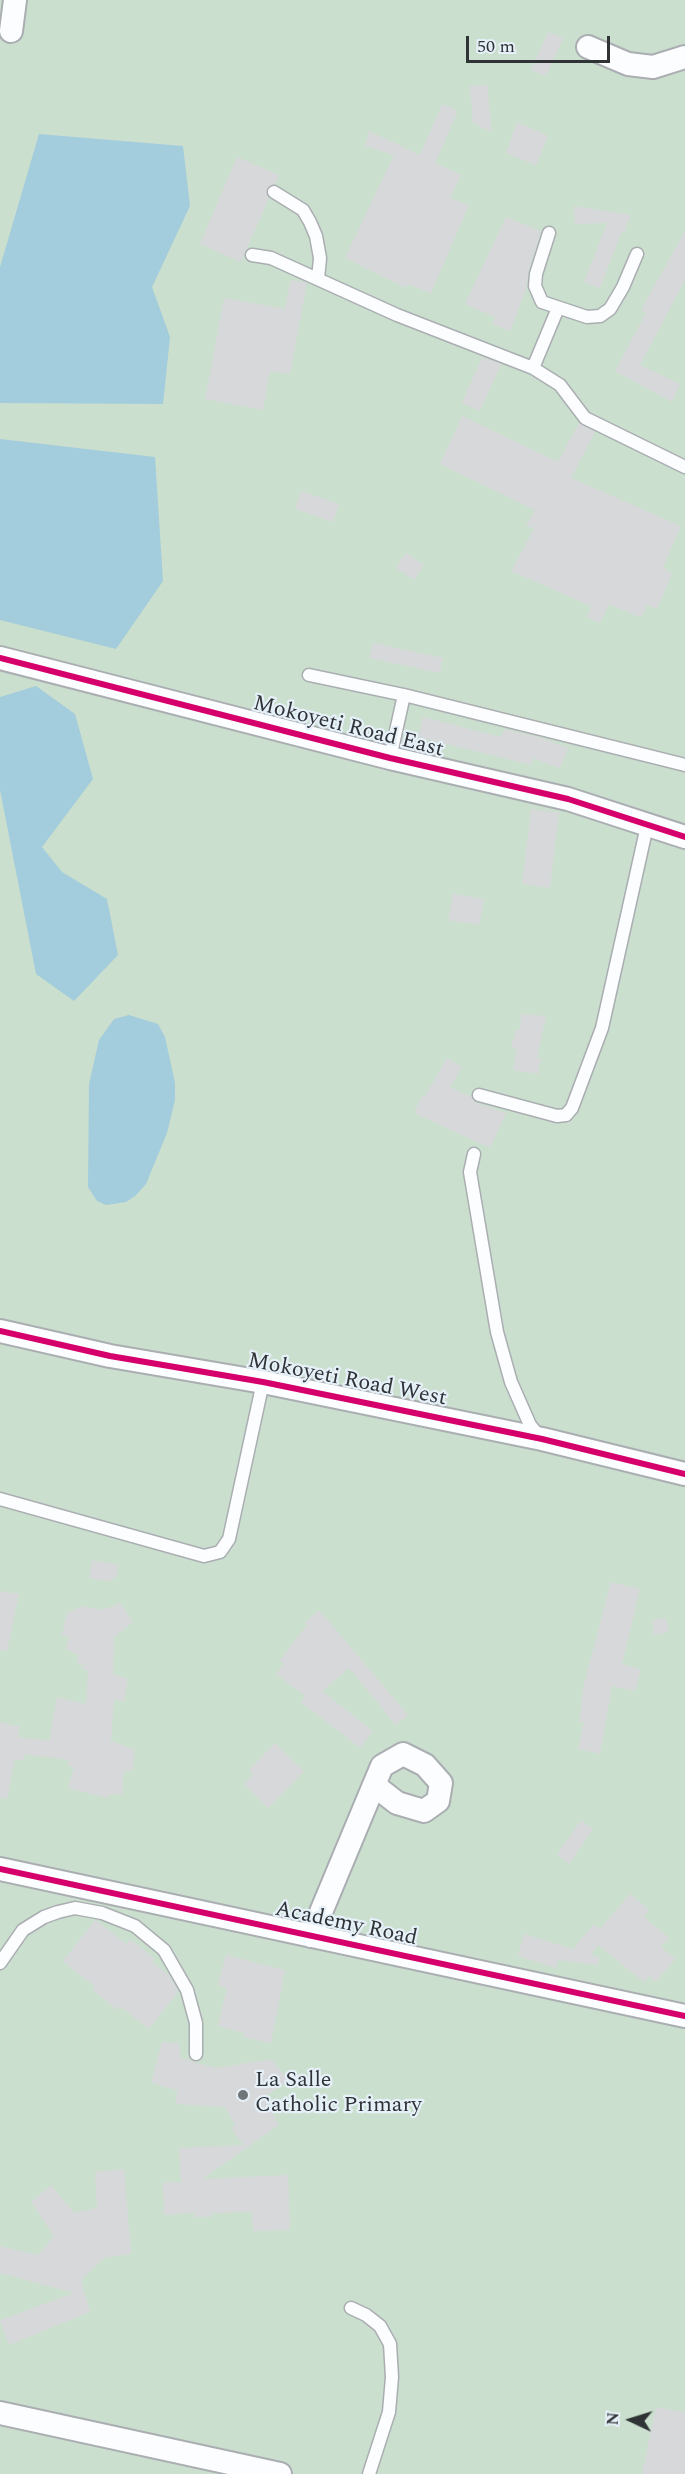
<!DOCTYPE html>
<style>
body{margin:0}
#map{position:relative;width:685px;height:2474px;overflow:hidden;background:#eaf0f5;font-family:Spectral,serif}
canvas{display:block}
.north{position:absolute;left:601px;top:2390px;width:60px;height:60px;-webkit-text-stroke:4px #e6f0f9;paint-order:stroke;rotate:274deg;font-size:16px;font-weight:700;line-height:24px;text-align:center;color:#2f3336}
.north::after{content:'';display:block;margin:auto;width:21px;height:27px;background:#2f3336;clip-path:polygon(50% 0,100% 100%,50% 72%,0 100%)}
.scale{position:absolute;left:466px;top:36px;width:144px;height:27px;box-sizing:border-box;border:3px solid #2f3336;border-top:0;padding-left:8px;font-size:18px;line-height:21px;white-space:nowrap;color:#2f3336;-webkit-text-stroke:4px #e6f0f9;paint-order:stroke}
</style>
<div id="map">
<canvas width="685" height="2474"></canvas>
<div class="north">N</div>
<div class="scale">50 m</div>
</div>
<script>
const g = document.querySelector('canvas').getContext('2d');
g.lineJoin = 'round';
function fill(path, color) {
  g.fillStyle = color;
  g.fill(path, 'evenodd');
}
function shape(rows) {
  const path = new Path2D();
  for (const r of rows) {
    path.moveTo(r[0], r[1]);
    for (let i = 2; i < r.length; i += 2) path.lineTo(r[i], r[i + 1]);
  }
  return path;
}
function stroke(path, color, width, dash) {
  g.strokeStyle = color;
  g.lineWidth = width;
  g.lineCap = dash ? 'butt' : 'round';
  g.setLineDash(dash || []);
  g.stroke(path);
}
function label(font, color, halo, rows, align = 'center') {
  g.font = font + ' Spectral,serif';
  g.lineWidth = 4.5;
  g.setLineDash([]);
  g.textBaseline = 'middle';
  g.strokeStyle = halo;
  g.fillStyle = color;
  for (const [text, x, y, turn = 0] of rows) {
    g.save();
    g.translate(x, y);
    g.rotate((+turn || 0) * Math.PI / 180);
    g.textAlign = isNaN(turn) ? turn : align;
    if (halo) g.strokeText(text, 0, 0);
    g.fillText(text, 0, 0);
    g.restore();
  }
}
fill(shape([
 [0,0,685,0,685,2474,0,2474]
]), '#cbdfce');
fill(shape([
 [39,134,183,146,190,206,152,287,170,337,163,404,0,403,0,267],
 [0,439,155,457,163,581,116,649,0,620],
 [36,686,75,714,93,779,42,847,62,872,107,899,118,955,74,1001,36,974,0,790,0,697],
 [129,1015,158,1024,165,1037,175,1083,175,1100,167,1133,146,1184,135,1196,126,1202,106,1205,97,1201,88,1187,89,1084,99,1040,114,1019]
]), '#a3ccdc');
fill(shape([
 [548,32,563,38,546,76,531,70],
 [487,85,492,132,473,123,470,86],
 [442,104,458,111,435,163,461,175,450,198,469,205,431,293,408,284,406,288,345,258,394,155,365,146,369,131,420,155],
 [517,122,548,136,536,165,506,153],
 [237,157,279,175,275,184,267,188,269,198,241,262,200,244],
 [574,206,630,215,629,222,627,222,625,232,622,231,600,288,584,282,607,223,575,224],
 [506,217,541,231,528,272,527,286,510,331,492,324,495,317,465,304],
 [685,231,685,280,640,365,680,384,672,402,615,371,646,313,641,310],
 [291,280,307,283,290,374,270,371,263,410,205,399,224,298,285,309],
 [482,357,501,364,480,411,462,403],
 [462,416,558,462,579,423,595,432,571,478,681,526,663,567,672,574,657,609,647,605,641,618,609,604,600,623,587,617,591,606,511,571,534,529,526,525,535,510,440,464],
 [301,491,339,504,333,522,295,509],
 [406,553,424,565,414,580,396,568],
 [373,643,443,658,440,673,369,658],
 [423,717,501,737,505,729,541,738,568,748,560,768,533,758,531,765,418,737],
 [531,809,559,813,550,888,522,884],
 [453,894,484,899,479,925,448,920],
 [521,1014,546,1016,537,1058,541,1059,538,1074,513,1070,517,1049,511,1048,516,1029,520,1030],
 [447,1058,462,1067,450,1087,471,1097,476,1103,506,1113,490,1148,414,1113,422,1095,425,1096],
 [92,1560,118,1565,116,1577,110,1581,89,1578],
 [611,1582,640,1589,622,1664,641,1669,635,1691,612,1686,600,1754,578,1749,584,1722,579,1722,584,1684],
 [0,1591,19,1594,7,1651,0,1650],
 [120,1603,133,1622,114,1637,113,1674,128,1679,124,1702,114,1699,111,1741,135,1750,132,1771,124,1771,122,1794,112,1794,107,1798,68,1788,74,1767,68,1766,69,1760,25,1754,24,1761,15,1759,7,1799,0,1798,0,1722,20,1727,18,1737,49,1741,57,1697,86,1704,88,1671,82,1669,84,1665,77,1664,79,1655,66,1649,69,1637,62,1635,67,1613,81,1606,103,1610],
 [319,1610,408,1715,396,1725,349,1668,322,1691,373,1731,360,1748,301,1702,305,1696,276,1674,284,1664,280,1660,307,1625,305,1623],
 [666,1618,669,1632,654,1635,652,1620],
 [275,1743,304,1771,268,1808,244,1784,253,1774,249,1770],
 [581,1820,593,1829,569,1864,557,1855],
 [630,1894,649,1910,644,1917,669,1938,661,1947,675,1959,656,1982,649,1976,644,1982,598,1945,591,1955,599,1957,598,1965,558,1960,556,1968,518,1956,524,1934,573,1949,594,1924,600,1929],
 [95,1920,127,1944,130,1939,155,1959,152,1962,169,1975,178,1992,149,2029,120,2006,117,2010,93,1990,95,1987,63,1961],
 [226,1955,285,1970,271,2043,243,2037,244,2033,218,2026,227,1988,218,1985],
 [162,2042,179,2043,180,2058,216,2068,271,2059,286,2077,284,2084,264,2097,279,2125,202,2179,288,2175,290,2230,253,2231,252,2212,212,2213,212,2217,194,2217,194,2213,164,2215,163,2183,181,2182,179,2148,243,2145,232,2128,235,2125,225,2107,176,2104,177,2090,151,2083],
 [124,2169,131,2254,104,2258,81,2280,90,2312,9,2345,0,2320,74,2293,0,2273,0,2246,38,2255,54,2236,31,2202,51,2185,74,2213,97,2208,95,2172],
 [656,2407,685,2413,685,2474,642,2474]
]), '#d7d8da');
const lane = shape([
 [274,192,303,210,310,222,316,236,320,258,318,279],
 [549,233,536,274,535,286,542,302,587,317,600,316,610,309,623,287,637,254],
 [252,255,271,258,397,315,533,368,560,385,585,418,685,467],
 [533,368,558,308],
 [309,675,404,695,685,765],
 [390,758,404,695],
 [479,1095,557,1116,566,1115,572,1108,602,1028,647,826],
 [474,1154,470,1172,497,1332,511,1382,530,1425,539,1436],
 [0,1499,204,1556,220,1552,229,1539,263,1382],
 [0,1963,23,1930,44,1917,58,1912,75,1908,102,1913,135,1926,164,1950,187,1990,196,2023,196,2054],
 [351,2308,366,2315,380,2326,390,2344,392,2377,389,2412,369,2474]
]);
const street = shape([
 [11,31,15,0],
 [588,47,628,64,653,67,685,57],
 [0,658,390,758,568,799,685,837],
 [0,1331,110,1356,263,1382,542,1439,685,1474],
 [0,1869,685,2016],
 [311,1936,374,1785,382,1766,403,1754,425,1765,441,1783,438,1801,424,1811,397,1803,374,1785],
 [0,2413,280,2474]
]);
stroke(lane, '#aaaeb2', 15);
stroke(street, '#aaaeb2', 26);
stroke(lane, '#fcfdfe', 12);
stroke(street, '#fcfdfe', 22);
stroke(shape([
 [0,658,390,758,568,799,685,837],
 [0,1331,110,1356,263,1382,542,1439,685,1474],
 [0,1869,685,2016]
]), '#d6006c', 6);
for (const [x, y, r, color] of [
 [243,2095,6,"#707579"]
]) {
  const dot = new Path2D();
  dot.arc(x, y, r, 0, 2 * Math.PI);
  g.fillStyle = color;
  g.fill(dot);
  stroke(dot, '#e6f0f9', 2);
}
label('22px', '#2f3336', '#e6f0f9', [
 ["Mokoyeti Road East",348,728,14],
 ["Mokoyeti Road West",347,1381,11],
 ["Academy Road",346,1925,12]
]);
label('22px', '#2f3336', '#e6f0f9', [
 ["La Salle",255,2082],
 ["Catholic Primary",255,2107]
], 'left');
</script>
